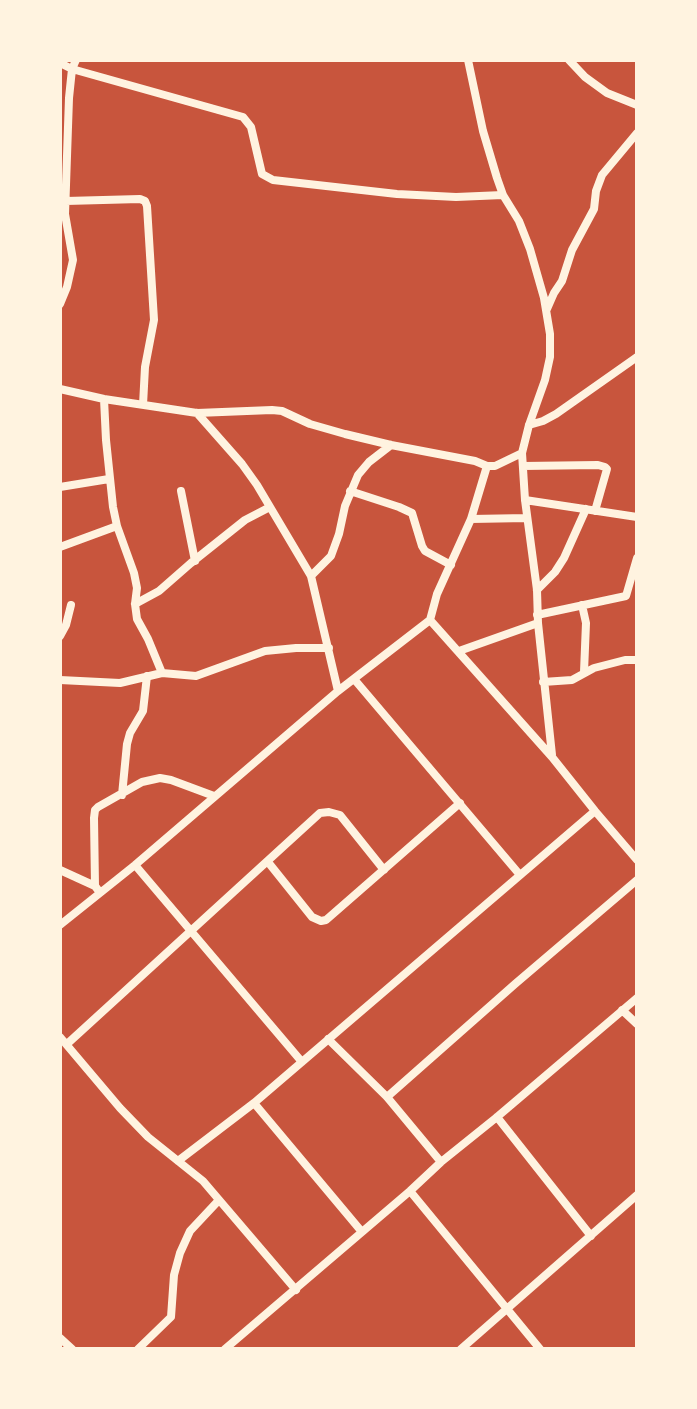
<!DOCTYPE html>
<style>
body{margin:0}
#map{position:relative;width:697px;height:1409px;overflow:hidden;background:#c8553d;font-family:"IBM Plex Serif",serif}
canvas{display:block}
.frame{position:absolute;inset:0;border:62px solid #fff3e0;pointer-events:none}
</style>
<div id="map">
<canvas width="697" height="1409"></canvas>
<div class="frame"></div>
</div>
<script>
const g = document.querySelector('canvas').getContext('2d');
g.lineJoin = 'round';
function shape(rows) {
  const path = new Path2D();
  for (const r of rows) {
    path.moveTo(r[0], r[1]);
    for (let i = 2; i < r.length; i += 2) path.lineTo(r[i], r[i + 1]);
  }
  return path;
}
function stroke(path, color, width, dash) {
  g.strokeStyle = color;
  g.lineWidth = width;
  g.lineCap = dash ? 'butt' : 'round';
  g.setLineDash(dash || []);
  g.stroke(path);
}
stroke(shape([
 [569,60,585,77,607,93,637,105],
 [60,63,72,69,243,117,251,127,262,174,273,180,397,194,456,197,503,195],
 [66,201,140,199,145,201,147,206,154,320,145,367,143,405],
 [60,304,67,287,73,260,65,214,69,98,72,69,76,60],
 [547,309,554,293,562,281,572,250,594,209,596,191,602,175,637,133],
 [60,389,104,399,197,413,272,410,282,411,310,424,345,434,391,445,475,461,487,466],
 [104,399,106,440,113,507,117,526,134,573,137,588,135,604,137,619,148,639,162,673],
 [197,413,242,464,257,485,311,576,338,691],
 [529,425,543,421,556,414,637,357],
 [522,453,525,500,537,590,538,623,552,755],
 [523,466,598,465,605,467,607,469,595,511],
 [60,487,109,479],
 [181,491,195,561],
 [350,491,399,507,412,513,422,546,425,551,451,565],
 [525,500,637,517],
 [471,519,527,518],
 [60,547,117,526],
 [311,576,331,556,339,534,345,506,358,475,369,462,391,445],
 [537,590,555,572,564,558,586,509],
 [135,604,159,591,191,563,245,520,270,507],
 [582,605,586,623,584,672],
 [537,615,626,596,637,558],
 [430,620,437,594,471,519,487,466,495,466,522,453,529,425,545,380,550,357,550,334,544,298,530,249,519,221,503,195,497,178,483,131,468,60],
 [430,620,552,757,595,811,637,860],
 [60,636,66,625,71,605],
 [459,651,538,623],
 [354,679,520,875],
 [60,680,120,683,162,673,196,676,265,651,296,648,329,648],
 [543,682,572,680,594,668,625,660,637,660],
 [122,795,127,744,130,733,143,711,147,676],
 [268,862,312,917,321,921,326,920,460,803],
 [135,865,302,1062],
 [60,870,95,886,98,890],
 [95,886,94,818,95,810,98,807,142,782,160,778,171,780,214,796],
 [60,925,135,865,338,691,430,620],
 [622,1010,637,1024],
 [60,1037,120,1108,148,1137,203,1181,296,1290],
 [328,1039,387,1097,441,1162],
 [67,1044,320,813,329,812,340,815,384,870],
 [387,1097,515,984,637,880],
 [254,1103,362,1232],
 [497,1117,591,1236],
 [178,1161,254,1103,595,811],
 [410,1191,540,1349],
 [60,1338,72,1349],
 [138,1349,171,1317,174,1275,180,1253,190,1231,219,1200],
 [225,1349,410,1191,441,1162,497,1117,637,998],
 [461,1349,637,1195]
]), '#fff3e0', 8);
</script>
